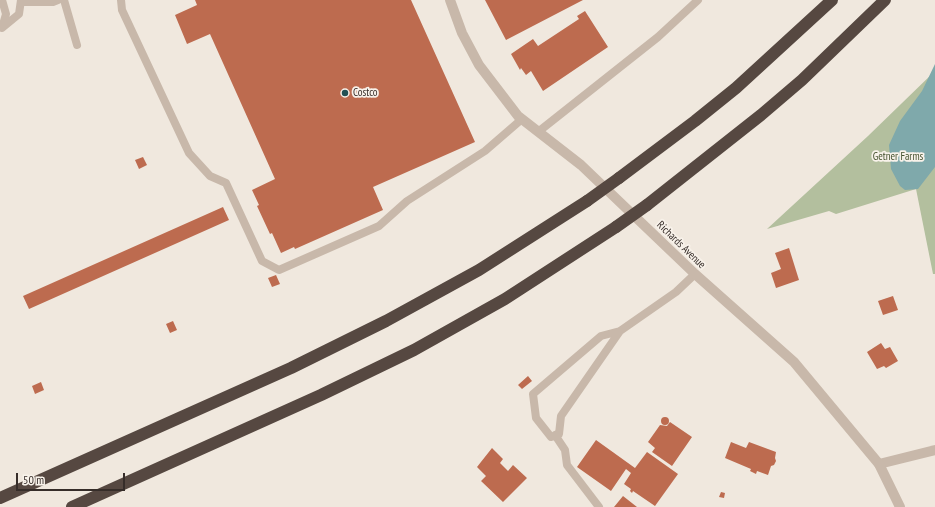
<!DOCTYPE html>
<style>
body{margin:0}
#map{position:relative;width:935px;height:507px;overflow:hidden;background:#f0e8de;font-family:"PT Sans Narrow",sans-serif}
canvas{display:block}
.scale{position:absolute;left:16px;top:473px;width:109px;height:18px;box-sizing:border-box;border:2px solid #362d29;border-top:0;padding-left:5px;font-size:12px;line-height:14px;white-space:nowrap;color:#362d29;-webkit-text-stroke:3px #f8f2ea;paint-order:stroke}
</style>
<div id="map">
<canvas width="935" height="507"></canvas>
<div class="scale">50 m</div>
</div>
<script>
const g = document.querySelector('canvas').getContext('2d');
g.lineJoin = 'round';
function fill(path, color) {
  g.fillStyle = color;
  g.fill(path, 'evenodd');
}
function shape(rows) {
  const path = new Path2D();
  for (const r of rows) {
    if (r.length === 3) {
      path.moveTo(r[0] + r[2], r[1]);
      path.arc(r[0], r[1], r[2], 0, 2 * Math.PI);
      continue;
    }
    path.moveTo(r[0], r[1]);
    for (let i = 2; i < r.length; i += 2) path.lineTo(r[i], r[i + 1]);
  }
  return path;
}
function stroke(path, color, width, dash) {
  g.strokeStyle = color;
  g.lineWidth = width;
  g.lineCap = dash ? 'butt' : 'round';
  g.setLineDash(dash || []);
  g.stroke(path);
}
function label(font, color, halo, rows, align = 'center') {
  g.font = font + ' "PT Sans Narrow",sans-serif';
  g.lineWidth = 3.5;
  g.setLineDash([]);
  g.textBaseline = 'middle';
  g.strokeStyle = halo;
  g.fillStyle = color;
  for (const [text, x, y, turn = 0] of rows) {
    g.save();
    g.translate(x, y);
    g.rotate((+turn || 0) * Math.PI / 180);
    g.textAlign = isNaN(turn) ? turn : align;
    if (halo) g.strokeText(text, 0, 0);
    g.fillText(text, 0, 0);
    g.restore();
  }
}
fill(shape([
 [935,71,935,274,933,274,916,189,836,214,829,211,767,229,868,136]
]), '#b3bf9e');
fill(shape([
 [935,64,935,167,918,189,905,190,900,186,891,169,889,145,900,121,922,91]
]), '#7fa9ab');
fill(shape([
 [195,0,411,0,475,142,373,187,383,210,295,249,294,247,281,253,272,233,270,234,257,206,259,205,252,190,275,179,210,34,187,44,175,15,197,5],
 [485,0,583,0,506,40],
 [585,11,608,47,543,91,531,71,526,75,521,68,520,70,511,54,533,39,538,46,579,19,577,16],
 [143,157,147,165,139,169,135,160],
 [223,207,229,220,29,309,23,296],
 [789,248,799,280,776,288,771,273,781,269,775,253],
 [276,275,280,284,272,287,268,278],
 [893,296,898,310,883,315,878,301],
 [173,321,177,330,170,333,166,324],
 [881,343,885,349,890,347,898,361,886,368,884,366,877,369,867,352],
 [528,376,532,381,522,389,518,385],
 [41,382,44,390,35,394,32,386],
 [665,421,4],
 [670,422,692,437,672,466,652,452,655,448,648,442,660,425,667,426],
 [596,440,635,468,647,452,678,474,655,506,633,491,632,493,630,491,631,489,624,484,631,473,626,469,611,491,577,467],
 [731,442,746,448,749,442,776,452,775,458,776,461,774,465,771,466,768,475,757,471,756,474,750,471,751,469,725,458],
 [492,448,503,459,500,463,508,471,513,465,527,478,503,502,481,481,486,476,477,467],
 [721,492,725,493,724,498,719,497],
 [623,496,637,507,614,507]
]), '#bd6b4f');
stroke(shape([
 [2,0,6,14,2,28,19,14,21,0],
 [64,0,77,45],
 [121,0,122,10,189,153,210,176,226,183,262,261,279,270,379,226,407,201,485,151,522,119],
 [21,2,53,2,58,0],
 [538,132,658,37,698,0],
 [620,331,561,416,559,434,551,437,536,418,533,394,601,336,620,331,676,292,695,274],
 [555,435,565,450,567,465,599,507]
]), '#c8b8aa', 8);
stroke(shape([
 [879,464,935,450]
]), '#c8b8aa', 10);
stroke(shape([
 [450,0,462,33,479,65,518,116,581,165,695,274,794,362,879,464,900,507]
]), '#c8b8aa', 10);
stroke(shape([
 [619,178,695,121,736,88,832,0],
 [647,205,761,115,802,80,885,0],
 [0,498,291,368,386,321,479,270,587,201],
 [72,507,321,395,414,350,505,299,616,227]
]), '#564841', 12);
stroke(shape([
 [587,201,619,178],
 [616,227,647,205]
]), '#564841', 12);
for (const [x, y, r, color] of [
 [345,93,4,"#225054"]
]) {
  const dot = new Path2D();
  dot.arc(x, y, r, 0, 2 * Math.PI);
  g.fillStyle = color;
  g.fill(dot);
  stroke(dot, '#f8f2ea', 1.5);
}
label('11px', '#362d29', '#f8f2ea', [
 ["Costco",353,93]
], 'left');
label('11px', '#45522f', '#f8f2ea', [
 ["Getner Farms",898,157]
]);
label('11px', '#362d29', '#f8f2ea', [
 ["Richards Avenue",681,245,44]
]);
</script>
